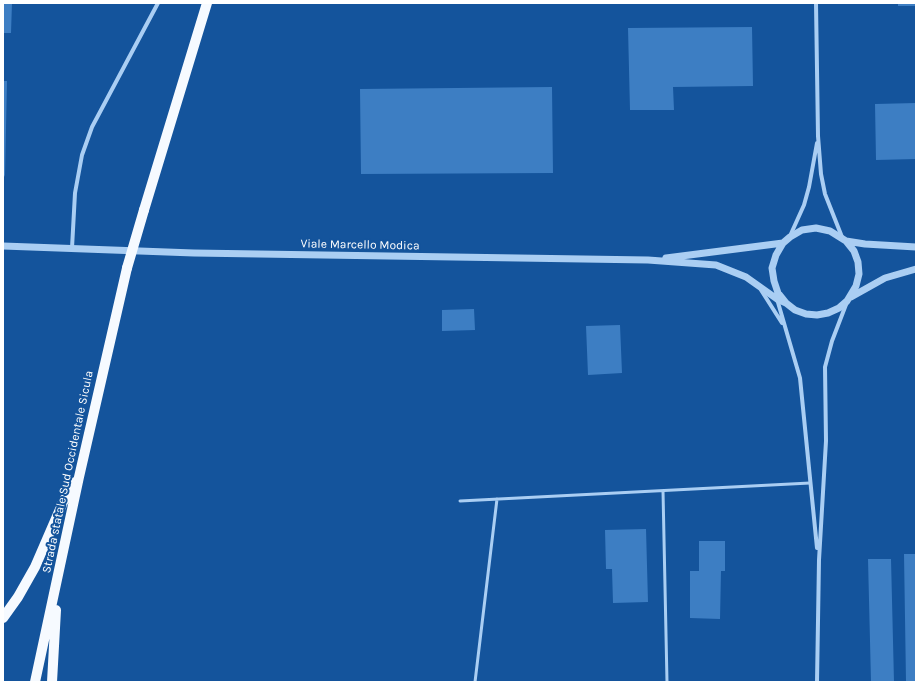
<!DOCTYPE html>
<style>
body{margin:0}
#map{position:relative;width:919px;height:685px;overflow:hidden;background:#14549c;font-family:Karla,sans-serif}
canvas{display:block}
.frame{position:absolute;inset:0;border:4px solid #fff;pointer-events:none}
</style>
<div id="map">
<canvas width="919" height="685"></canvas>
<div class="frame"></div>
</div>
<script>
const g = document.querySelector('canvas').getContext('2d');
g.lineJoin = 'round';
function fill(path, color) {
  g.fillStyle = color;
  g.fill(path, 'evenodd');
}
function shape(rows) {
  const path = new Path2D();
  for (const r of rows) {
    path.moveTo(r[0], r[1]);
    for (let i = 2; i < r.length; i += 2) path.lineTo(r[i], r[i + 1]);
  }
  return path;
}
function stroke(path, color, width, dash) {
  g.strokeStyle = color;
  g.lineWidth = width;
  g.lineCap = dash ? 'butt' : 'round';
  g.setLineDash(dash || []);
  g.stroke(path);
}
function label(font, color, halo, rows, align = 'center') {
  g.font = font + ' Karla,sans-serif';
  g.lineWidth = 4;
  g.setLineDash([]);
  g.textBaseline = 'middle';
  g.strokeStyle = halo;
  g.fillStyle = color;
  for (const [text, x, y, turn = 0] of rows) {
    g.save();
    g.translate(x, y);
    g.rotate((+turn || 0) * Math.PI / 180);
    g.textAlign = isNaN(turn) ? turn : align;
    if (halo) g.strokeText(text, 0, 0);
    g.fillText(text, 0, 0);
    g.restore();
  }
}
fill(shape([
 [3,3,12,3,11,33,3,33],
 [898,3,916,3,916,6,898,6],
 [752,27,753,86,673,87,674,110,630,110,628,28],
 [3,81,7,81,5,175,3,179],
 [552,87,553,173,361,174,360,89],
 [916,103,916,159,876,160,875,104],
 [474,309,475,330,442,331,442,310],
 [620,325,622,373,588,375,586,326],
 [646,529,648,602,613,603,612,569,606,569,605,530],
 [699,541,725,541,725,571,721,571,720,619,690,618,690,571,699,571],
 [904,554,916,554,916,682,906,682],
 [868,559,891,559,894,682,871,682]
]), '#3d7ec3');
stroke(shape([
 [663,491,667,682],
 [460,501,810,483],
 [475,682,497,499]
]), '#aacef3', 3);
stroke(shape([
 [816,3,818,136,821,174,825,194,842,237],
 [790,236,804,205,809,187,817,143],
 [72,248,75,193,82,155,92,127,158,3],
 [761,290,782,323],
 [777,299,800,378,817,548],
 [817,682,819,560,826,441,825,367,832,341,847,302]
]), '#aacef3', 4);
stroke(shape([
 [846,241,854,251,858,262,859,274,856,286,847,301,839,308,828,313,817,315,806,314,795,310,786,303,778,293,774,281,772,268,776,255,783,243,790,237,802,230,816,228,830,231,846,241,865,244,916,247],
 [3,246,194,253,648,260,716,265,746,277,777,299,786,303],
 [666,258,783,243],
 [851,297,885,278,916,269]
]), '#aacef3', 7);
stroke(shape([
 [144,210,207,3],
 [3,618,18,597,35,567,64,500,75,482],
 [35,682,79,477,127,268],
 [52,682,56,610]
]), '#f6faff', 10);
stroke(shape([
 [127,268,144,210]
]), '#f6faff', 10);
label('12px', '#fff', '#14549c', [
 ["Viale Marcello Modica",360,245,1],
 ["Strada statale Sud Occidentale Sicula",68,472,-78]
]);
</script>
